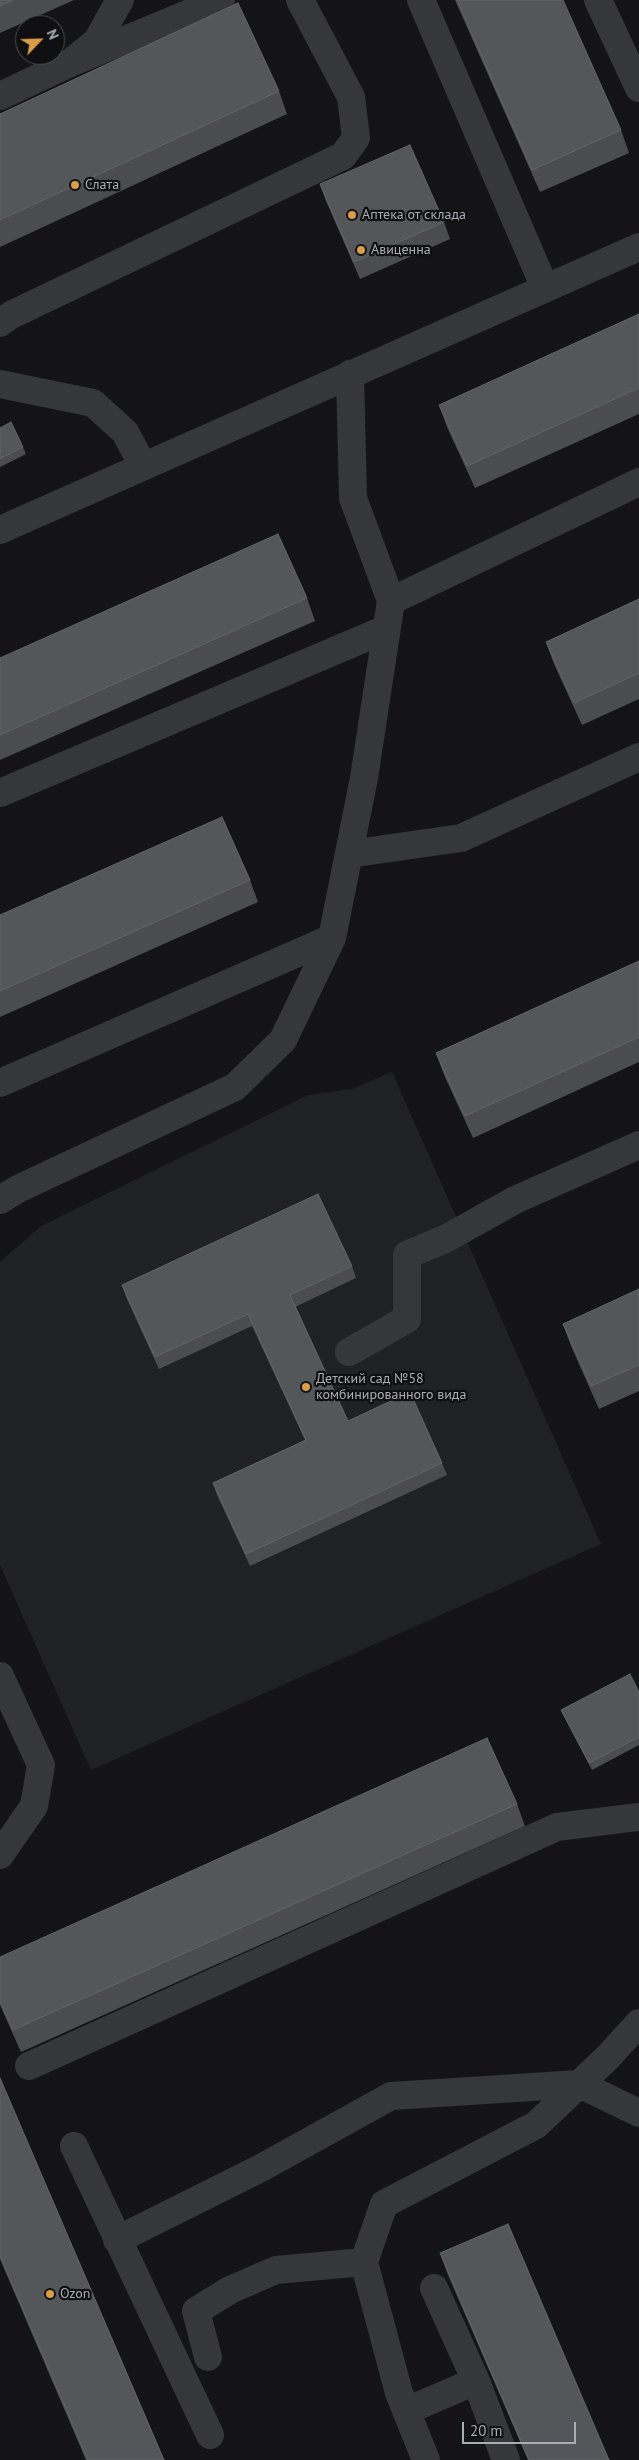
<!DOCTYPE html>
<meta charset="utf-8">
<style>
body{margin:0}
#map{position:relative;width:639px;height:2460px;overflow:hidden;background:#141416;font-family:"PT Sans",sans-serif}
canvas{display:block}
.north{position:absolute;left:15px;top:15px;width:50px;height:50px;box-sizing:border-box;background:#0f0f11;border:1px solid #4c4e52;border-radius:50%;rotate:66deg;font-size:14px;font-weight:700;line-height:20px;text-align:center;color:#a8acb4}
.north::after{content:'';display:block;margin:auto;width:18px;height:22px;background:#da9e48;clip-path:polygon(50% 0,100% 100%,50% 72%,0 100%)}
.scale{position:absolute;left:462px;top:2422px;width:114px;height:22px;box-sizing:border-box;border:2px solid #a8acb4;border-top:0;padding-left:6px;font-size:15px;line-height:18px;white-space:nowrap;color:#a8acb4;-webkit-text-stroke:4px #0f0f11;paint-order:stroke}
</style>
<div id="map">
<canvas width="639" height="2460"></canvas>
<div class="north">N</div>
<div class="scale">20 m</div>
</div>
<script>
const g = document.querySelector('canvas').getContext('2d');
g.lineJoin = 'round';
function fill(path, color) {
  g.fillStyle = color;
  g.fill(path, 'evenodd');
}
function shape(rows) {
  const path = new Path2D();
  for (const r of rows) {
    path.moveTo(r[0], r[1]);
    for (let i = 2; i < r.length; i += 2) path.lineTo(r[i], r[i + 1]);
  }
  return path;
}
function stroke(path, color, width, dash) {
  g.strokeStyle = color;
  g.lineWidth = width;
  g.lineCap = dash ? 'butt' : 'round';
  g.setLineDash(dash || []);
  g.stroke(path);
}
function label(font, color, halo, rows, align = 'center') {
  g.font = font + ' "PT Sans",sans-serif';
  g.lineWidth = 4.5;
  g.setLineDash([]);
  g.textBaseline = 'middle';
  g.strokeStyle = halo;
  g.fillStyle = color;
  for (const [text, x, y, turn = 0] of rows) {
    g.save();
    g.translate(x, y);
    g.rotate((+turn || 0) * Math.PI / 180);
    g.textAlign = isNaN(turn) ? turn : align;
    if (halo) g.strokeText(text, 0, 0);
    g.fillText(text, 0, 0);
    g.restore();
  }
}
fill(shape([
 [392,1072,601,1544,91,1770,0,1565,0,1262,41,1226,308,1095,352,1089]
]), '#202122');
stroke(shape([
 [421,0,545,288],
 [598,0,639,88],
 [70,63,221,0],
 [0,96,70,63,97,41,120,0],
 [0,323,11,315,343,156,356,138,351,97,300,0],
 [0,384,93,403,125,432,143,466],
 [0,530,639,247],
 [391,601,639,482],
 [0,793,386,629],
 [349,854,461,838,639,757],
 [0,1083,332,938],
 [0,1200,18,1189,235,1087,283,1040,332,938,364,778,391,601,353,498,350,374],
 [349,1352,407,1319,407,1255,447,1238,515,1200,639,1145],
 [0,1676,41,1765,34,1806,0,1855],
 [29,2066,557,1827,639,1817],
 [74,2146,210,2435],
 [117,2240,261,2168,391,2096,579,2084,639,2113],
 [434,2288,476,2381],
 [208,2357,196,2311,230,2290,276,2270,364,2262],
 [406,2411,476,2381,506,2460],
 [426,2460,399,2393,364,2262,384,2204,536,2125,608,2057,639,2023]
]), '#36373a', 28);
fill(shape([
 [0,0,74,0,0,33],
 [455,0,563,0,621,130,629,153,540,192],
 [279,91,287,114,0,247,0,114],
 [320,184,444,222,450,239,360,279,326,201],
 [639,314,639,414,475,488,447,427,439,405],
 [0,428,23,447,26,454,0,467],
 [307,598,315,621,0,760,0,658],
 [639,599,639,699,582,725,554,664,546,642],
 [250,880,258,902,0,1017,0,915],
 [639,961,639,1062,473,1138,444,1075,436,1053],
 [352,1266,356,1278,295,1307,348,1421,442,1463,447,1475,250,1566,217,1495,213,1483,305,1440,252,1326,159,1369,126,1297,122,1285],
 [639,1289,639,1391,599,1409,571,1346,563,1324],
 [639,1692,639,1745,592,1770,564,1716,561,1710],
 [517,1804,525,1826,21,2052,0,2005,0,1957],
 [0,2078,164,2460,86,2460,0,2259],
 [440,2253,609,2460,528,2460,448,2275]
]), '#4a4c50');
const building = shape([
 [0,0,13,0,0,6,0,0],
 [457,0,563,0,621,130,532,170,457,0],
 [238,3,279,91,0,220,0,114,238,3],
 [410,145,444,222,354,262,320,184,410,145],
 [639,314,639,388,467,466,439,405,639,314],
 [11,422,23,447,0,459,0,428,11,422],
 [278,534,307,598,0,735,0,658,278,534],
 [639,599,639,673,574,703,546,642,639,599],
 [222,817,250,880,0,991,0,915,222,817],
 [639,961,639,1037,465,1116,436,1053,639,961],
 [318,1194,352,1266,290,1295,348,1421,410,1392,442,1463,246,1554,213,1483,306,1440,248,1314,155,1357,122,1285,318,1194],
 [639,1289,639,1365,591,1386,563,1324,639,1289],
 [630,1674,639,1692,639,1737,589,1763,561,1710,630,1674],
 [487,1738,517,1804,13,2030,0,2001,0,1957,487,1738],
 [0,2078,164,2460,88,2460,0,2256,0,2078],
 [508,2224,609,2460,529,2460,440,2253,508,2224]
]);
fill(building, '#54575a');
stroke(building, '#616468', 1);
for (const [x, y, r, color] of [
 [75,185,5,"#da9e48"],
 [352,215,5,"#da9e48"],
 [361,250,5,"#da9e48"],
 [306,1387,5,"#da9e48"],
 [50,2294,5,"#da9e48"]
]) {
  const dot = new Path2D();
  dot.arc(x, y, r, 0, 2 * Math.PI);
  g.fillStyle = color;
  g.fill(dot);
  stroke(dot, '#0f0f11', 2);
}
label('14px', '#a8acb4', '#0f0f11', [
 ["Слата",85,185],
 ["Аптека от склада",362,215],
 ["Авиценна",371,250],
 ["Детский сад №58",316,1379],
 ["комбинированного вида",316,1395],
 ["Ozon",60,2294]
], 'left');
</script>
